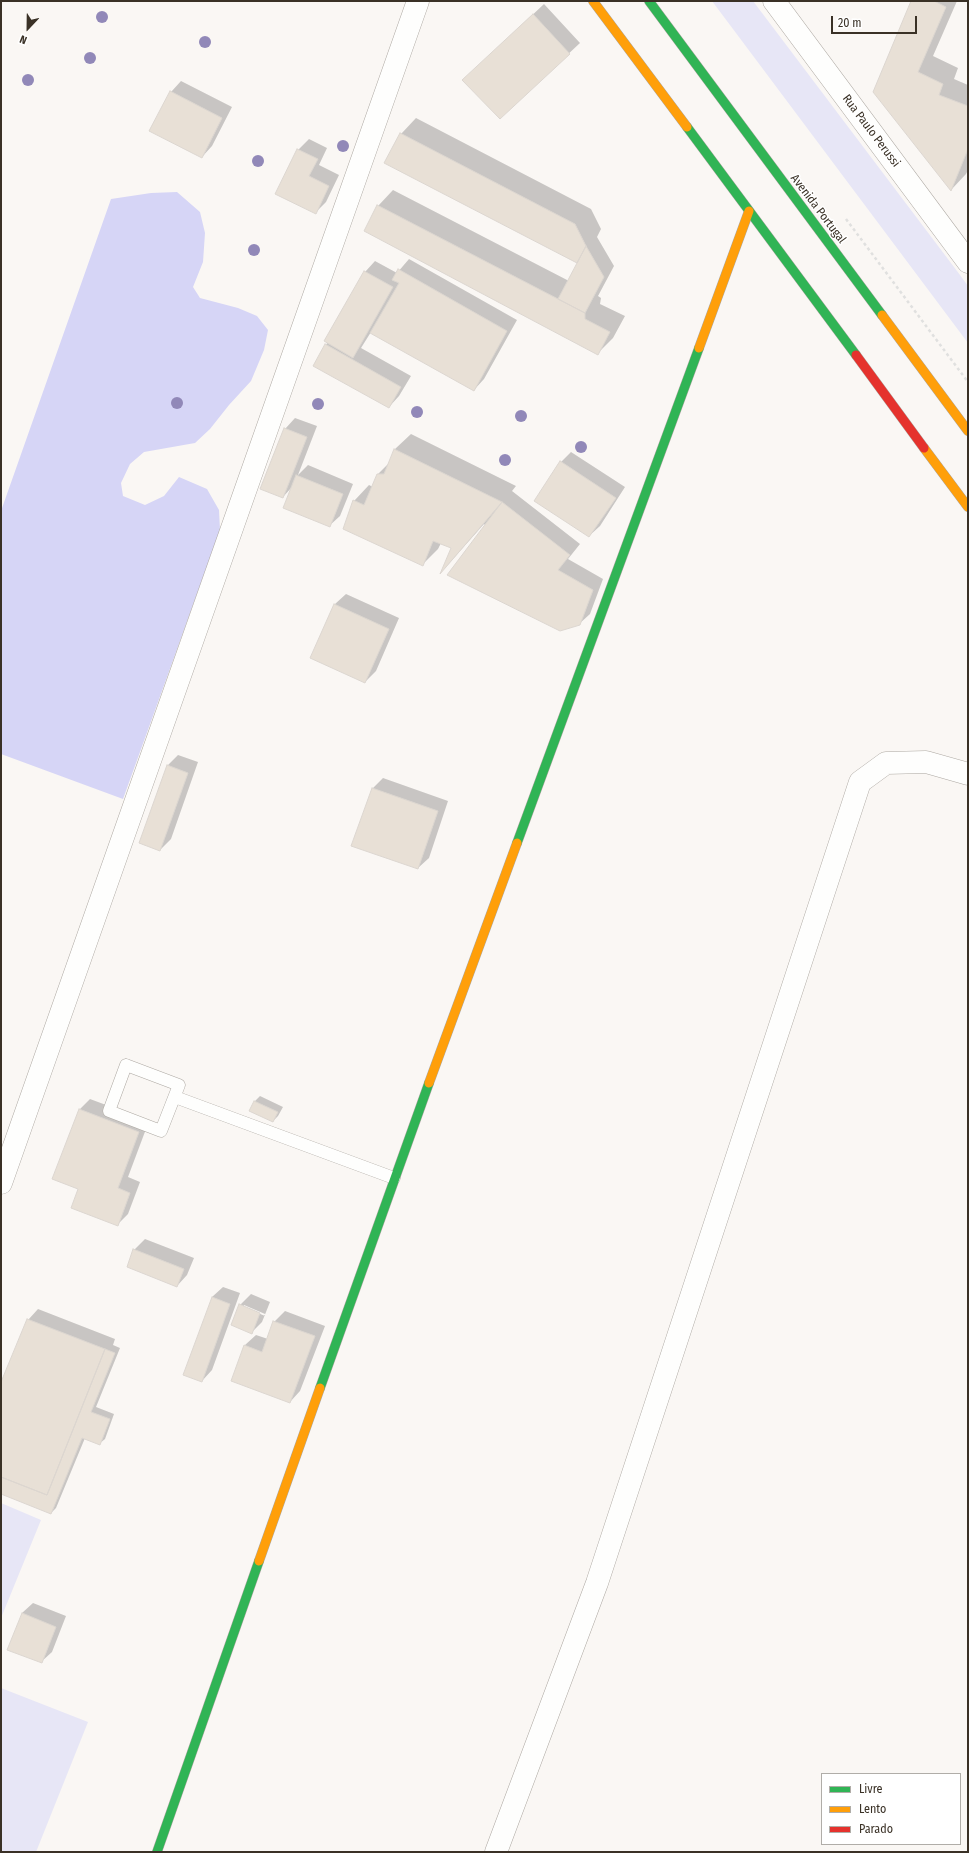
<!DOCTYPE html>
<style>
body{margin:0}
#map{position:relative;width:969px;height:1853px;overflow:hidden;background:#faf7f4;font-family:"Fira Sans Condensed",sans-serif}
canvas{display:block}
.frame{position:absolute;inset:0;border:2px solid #3a3126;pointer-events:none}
.legend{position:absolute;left:821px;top:1773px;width:140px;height:72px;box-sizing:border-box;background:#fff;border:1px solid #b0ada8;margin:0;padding:5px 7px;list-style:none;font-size:12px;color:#3a3126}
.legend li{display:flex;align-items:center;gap:8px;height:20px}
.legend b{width:20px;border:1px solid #b0ada8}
.north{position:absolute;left:8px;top:8px;width:40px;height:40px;-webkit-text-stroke:3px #fff;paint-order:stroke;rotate:202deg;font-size:11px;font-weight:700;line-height:16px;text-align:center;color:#3a3126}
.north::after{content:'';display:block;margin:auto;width:14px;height:18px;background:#3a3126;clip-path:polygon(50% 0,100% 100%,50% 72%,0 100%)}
.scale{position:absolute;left:831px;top:16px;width:86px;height:18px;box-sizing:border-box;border:2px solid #3a3126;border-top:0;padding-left:5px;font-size:12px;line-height:14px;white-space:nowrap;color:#3a3126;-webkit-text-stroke:3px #fff;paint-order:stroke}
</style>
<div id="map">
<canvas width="969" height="1853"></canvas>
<div class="frame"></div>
<ul class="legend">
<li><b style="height:5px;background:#30b455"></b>Livre</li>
<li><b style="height:5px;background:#ff9f0a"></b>Lento</li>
<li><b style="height:5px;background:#e5322d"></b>Parado</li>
</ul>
<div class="north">N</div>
<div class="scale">20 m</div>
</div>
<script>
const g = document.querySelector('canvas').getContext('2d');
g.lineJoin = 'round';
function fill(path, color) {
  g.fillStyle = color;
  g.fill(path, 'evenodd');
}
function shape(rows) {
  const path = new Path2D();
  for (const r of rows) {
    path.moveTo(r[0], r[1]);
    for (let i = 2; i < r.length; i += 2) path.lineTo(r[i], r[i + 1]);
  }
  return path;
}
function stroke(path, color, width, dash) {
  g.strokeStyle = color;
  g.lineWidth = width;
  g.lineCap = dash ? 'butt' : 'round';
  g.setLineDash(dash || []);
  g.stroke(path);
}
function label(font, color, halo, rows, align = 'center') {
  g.font = font + ' "Fira Sans Condensed",sans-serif';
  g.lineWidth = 3;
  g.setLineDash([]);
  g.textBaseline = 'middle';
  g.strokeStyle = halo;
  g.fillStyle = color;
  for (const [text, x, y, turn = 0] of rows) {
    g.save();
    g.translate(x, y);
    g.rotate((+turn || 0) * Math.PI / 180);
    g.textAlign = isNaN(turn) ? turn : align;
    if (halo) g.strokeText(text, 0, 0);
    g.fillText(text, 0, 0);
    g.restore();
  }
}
fill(shape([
 [712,1,753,1,960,275,968,286,968,343],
 [1,1503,41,1520,1,1618],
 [1,1688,88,1722,36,1852,1,1852]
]), '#e7e6f6');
fill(shape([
 [177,192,200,212,205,233,203,262,193,287,200,298,238,308,257,316,268,330,264,350,251,381,229,405,210,429,195,443,144,452,130,464,121,483,123,496,145,505,164,496,179,477,207,489,219,510,220,530,123,799,1,754,1,511,111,199,151,193]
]), '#d6d5f6');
fill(shape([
 [912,1,957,1,933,56,958,68,954,79,968,85,968,170,966,174,951,190,874,91],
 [544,4,580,43,500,118,474,70],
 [181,81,232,107,212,146,202,157,171,92],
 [416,118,591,209,601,229,597,237,614,266,598,296,601,298,600,304,625,316,613,338,597,354,378,206,393,190,569,281,580,258,577,261,401,134],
 [309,139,327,148,319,165,339,175,326,202,315,213,298,150],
 [409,259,517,320,484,379,474,390,371,332,361,348,411,376,399,396,389,407,326,345,365,272,375,261,397,273],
 [295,418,317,426,298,475,308,465,353,484,340,516,329,526,292,487,283,497,285,429],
 [411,434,516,486,512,491,580,544,568,559,603,579,590,614,579,624,484,524,444,569,452,548,441,543,438,549,422,565,354,501,369,485,373,487,378,474,389,463,395,449],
 [571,452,625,487,600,526,589,536,561,462],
 [346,594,399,618,376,671,365,682,311,658,335,604],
 [178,755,198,762,171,839,160,850,167,766],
 [383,778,448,801,429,858,418,868,352,845,373,788],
 [260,1096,283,1107,278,1116,273,1121,250,1111,255,1101],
 [90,1099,149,1121,128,1177,140,1182,128,1214,118,1224,80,1189,80,1109],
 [145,1239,194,1258,187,1275,177,1286,134,1250],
 [223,1287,240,1293,212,1370,202,1381,212,1297],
 [251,1294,270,1302,262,1322,252,1332,240,1305],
 [244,1305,265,1314,265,1316,244,1307],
 [38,1309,115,1339,113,1345,120,1348,96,1407,114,1414,105,1439,99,1444,85,1438,56,1508,51,1513,1,1493,1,1385,28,1320],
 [285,1311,325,1326,300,1391,290,1402,233,1381,245,1345,256,1335,268,1339,274,1322],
 [33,1603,66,1616,52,1652,41,1662,22,1613]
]), '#0003');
const building = shape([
 [911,1,934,1,946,7,918,72,943,84,939,95,968,106,968,149,951,191,873,92,911,1],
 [533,14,570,54,500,119,462,80,533,14],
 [170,91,222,118,202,158,149,131,170,91],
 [400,133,575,224,586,246,577,263,384,163,400,133],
 [297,149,318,159,309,176,329,186,316,214,275,194,297,149],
 [377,205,585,313,585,319,610,332,598,355,364,231,377,205],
 [586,246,604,277,585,313,558,299,586,246],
 [398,269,507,331,474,391,370,333,399,283,392,280,398,269],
 [364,271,393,287,353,358,324,341,364,271],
 [325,344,401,387,389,408,313,366,325,344],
 [284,428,307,437,283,498,260,489,284,428],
 [394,449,502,502,440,574,451,548,433,541,423,566,343,529,353,500,364,505,377,474,384,474,394,449],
 [560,461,616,498,589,537,534,501,560,461],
 [296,475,343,494,330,527,283,508,296,475],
 [502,502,570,555,558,570,593,590,580,625,560,631,447,575,502,502],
 [334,604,389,629,365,683,310,658,334,604],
 [167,765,188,773,160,851,139,843,167,765],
 [372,788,438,811,418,869,351,846,372,788],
 [254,1101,278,1112,273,1122,249,1111,254,1101],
 [79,1109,139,1132,118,1188,130,1193,118,1226,71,1208,78,1189,52,1179,79,1109],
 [133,1249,184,1269,177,1287,127,1267,133,1249],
 [212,1297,230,1304,202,1382,183,1375,212,1297],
 [239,1304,260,1313,252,1334,231,1325,239,1304],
 [27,1319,105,1349,47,1495,1,1477,1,1382,27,1319],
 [273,1321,315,1336,290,1403,231,1381,244,1345,262,1352,273,1321],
 [105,1349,115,1353,91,1412,110,1419,100,1445,82,1438,51,1514,1,1494,1,1477,47,1495,105,1349],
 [22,1613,56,1627,42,1663,7,1650,22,1613]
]);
fill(building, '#e8e0d6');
stroke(building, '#dcd6d0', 1);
const lane = shape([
 [126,1065,179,1085,161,1131,109,1111,126,1065],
 [175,1097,394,1178]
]);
const street = shape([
 [774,1,968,262],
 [1,1183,418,1],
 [496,1852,597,1583,860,782,886,763,926,762,968,774]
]);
const fast = shape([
 [649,1,882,315],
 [687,127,856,355],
 [517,843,699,348],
 [320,1388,429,1083],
 [157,1852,259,1561]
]);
const slow = shape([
 [593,1,687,127],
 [882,315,968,431],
 [699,348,749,211],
 [924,448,968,507],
 [429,1083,517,843],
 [259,1561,320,1388]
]);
const jam = shape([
 [856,355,924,448]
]);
stroke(lane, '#ada8a2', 13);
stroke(street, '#ada8a2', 23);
stroke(fast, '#ada8a2', 10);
stroke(slow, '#ada8a2', 10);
stroke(jam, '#ada8a2', 10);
stroke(shape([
 [846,219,968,382]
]), '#e0e0df', 2.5, [3, 3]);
stroke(lane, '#fefefd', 12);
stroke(street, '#fefefd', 22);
stroke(fast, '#30b455', 9);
stroke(slow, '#ff9f0a', 9);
stroke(jam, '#e5322d', 9);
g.fillStyle = '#9188b8';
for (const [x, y] of [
 [102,17],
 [205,42],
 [90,58],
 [28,80],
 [343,146],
 [258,161],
 [254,250],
 [177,403],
 [318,404],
 [417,412],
 [521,416],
 [581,447],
 [505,460]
]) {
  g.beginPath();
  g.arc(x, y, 6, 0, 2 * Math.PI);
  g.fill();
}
label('12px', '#3a3126', '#fff', [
 ["Rua Paulo Perussi",871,131,53],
 ["Avenida Portugal",818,209,53]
]);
</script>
